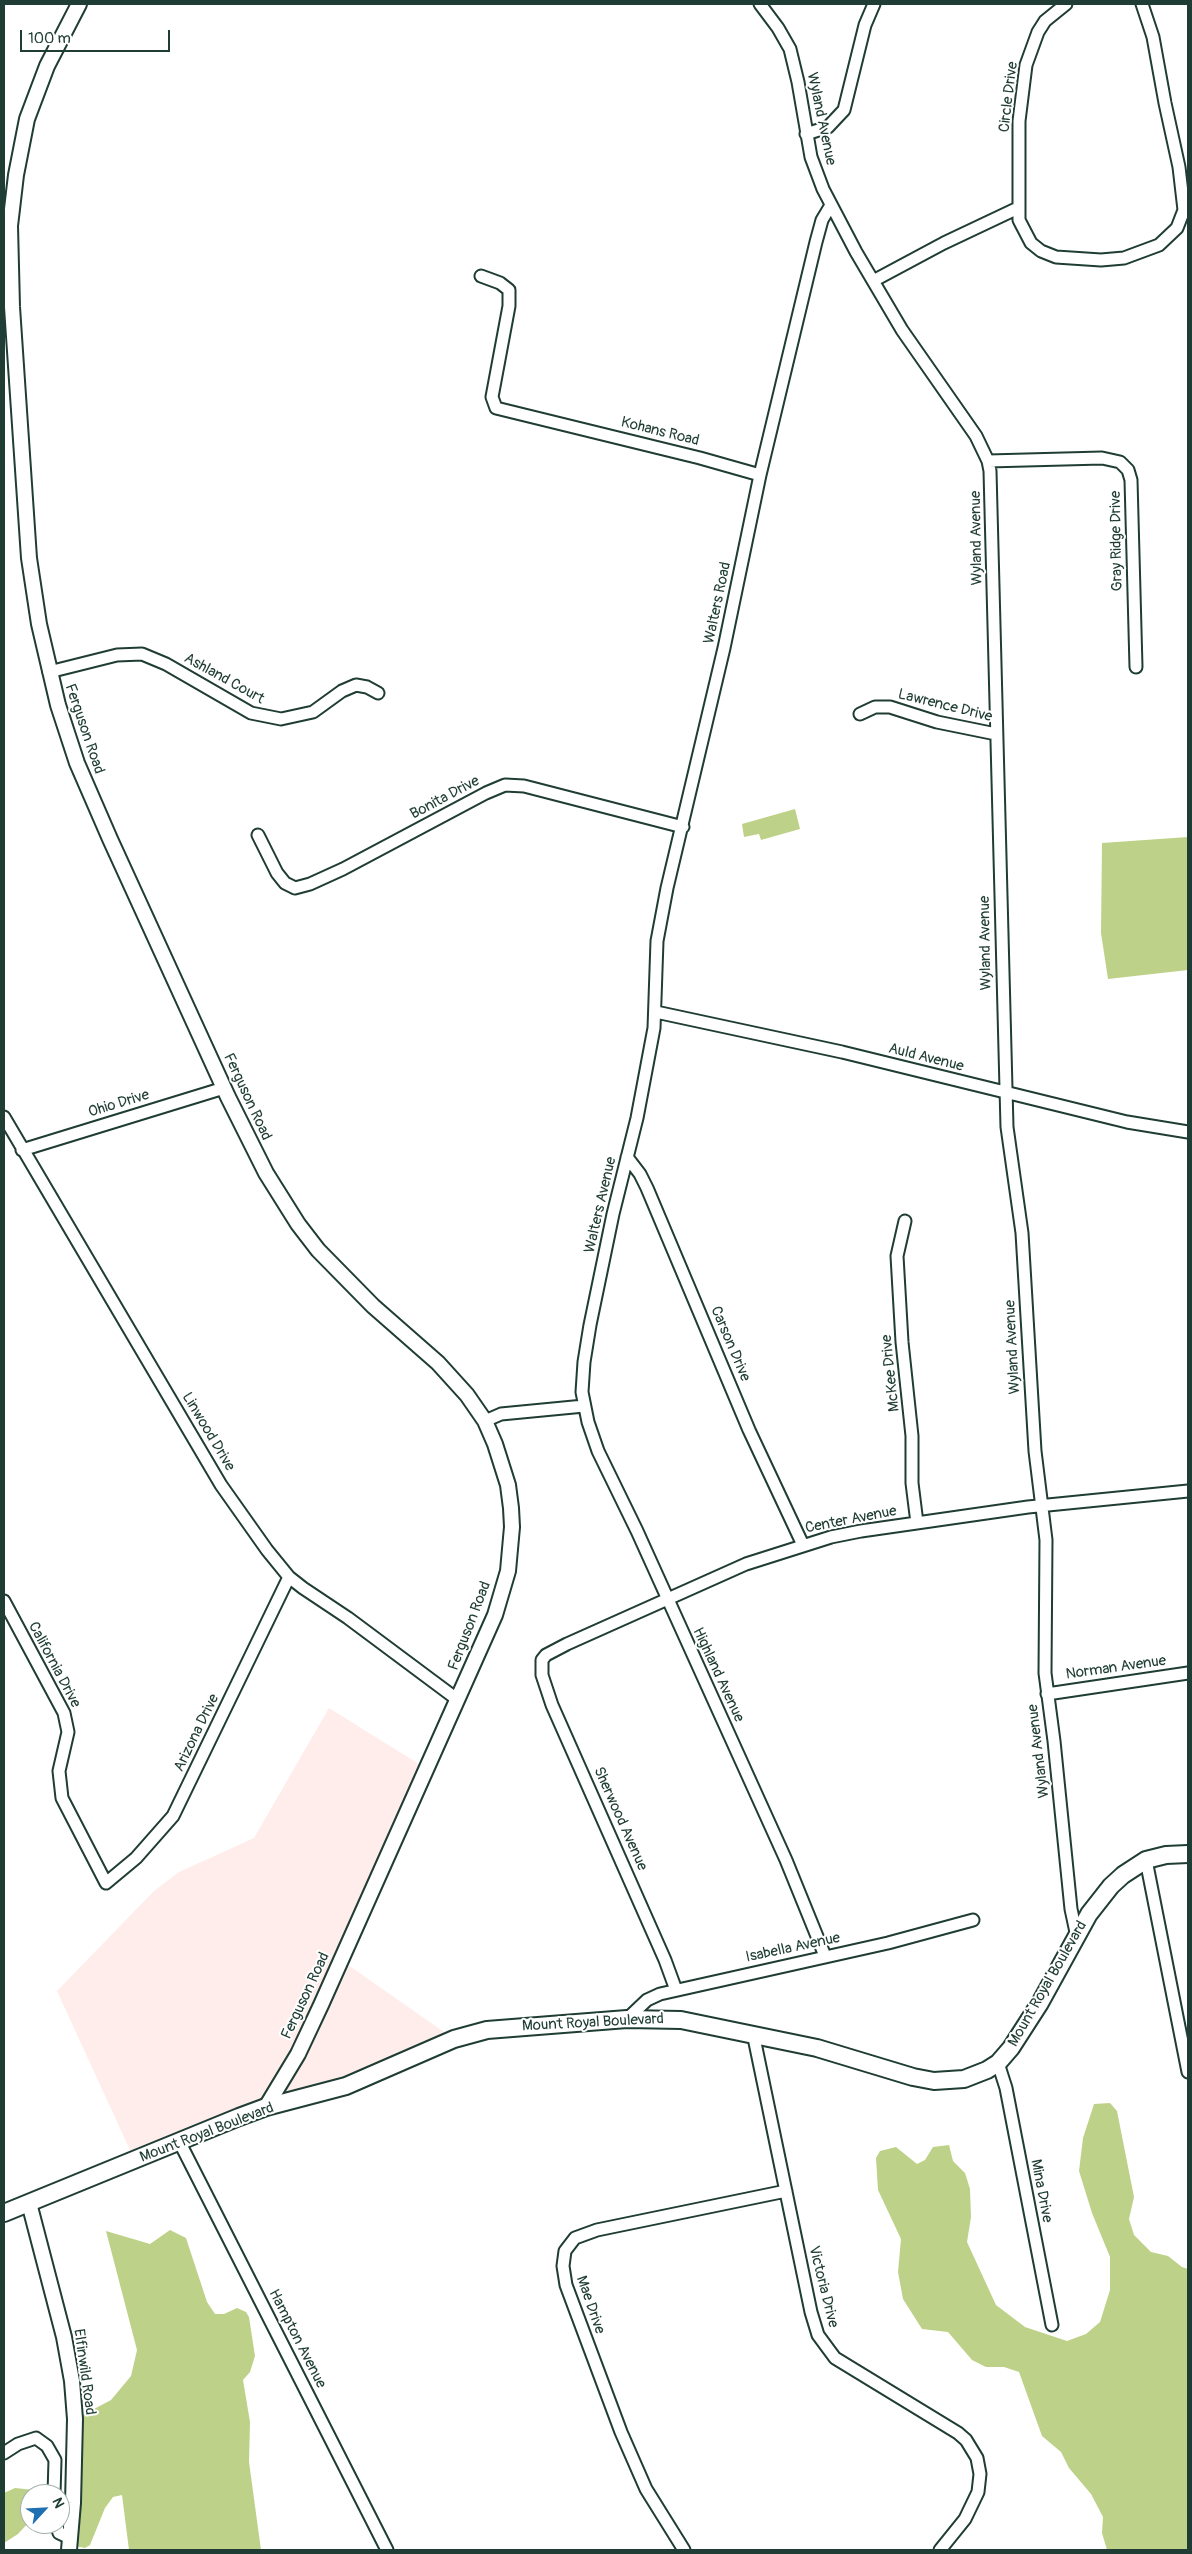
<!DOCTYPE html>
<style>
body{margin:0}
#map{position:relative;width:1192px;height:2554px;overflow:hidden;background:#fff;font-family:Pangolin,sans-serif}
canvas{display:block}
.frame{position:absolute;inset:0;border:5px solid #1f3d34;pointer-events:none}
.north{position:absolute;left:20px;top:2484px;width:50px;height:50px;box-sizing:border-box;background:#fff;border:1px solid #a5b1ae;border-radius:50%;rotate:65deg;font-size:14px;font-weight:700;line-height:20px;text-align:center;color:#1f3d34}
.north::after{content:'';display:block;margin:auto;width:18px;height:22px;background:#1f6fb2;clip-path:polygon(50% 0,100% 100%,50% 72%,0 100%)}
.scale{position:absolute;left:20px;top:30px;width:150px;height:22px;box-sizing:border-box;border:2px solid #1f3d34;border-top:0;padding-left:6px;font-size:15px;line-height:18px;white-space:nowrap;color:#1f3d34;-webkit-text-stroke:4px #fff;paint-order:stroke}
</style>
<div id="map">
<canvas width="1192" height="2554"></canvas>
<div class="frame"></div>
<div class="north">N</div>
<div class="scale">100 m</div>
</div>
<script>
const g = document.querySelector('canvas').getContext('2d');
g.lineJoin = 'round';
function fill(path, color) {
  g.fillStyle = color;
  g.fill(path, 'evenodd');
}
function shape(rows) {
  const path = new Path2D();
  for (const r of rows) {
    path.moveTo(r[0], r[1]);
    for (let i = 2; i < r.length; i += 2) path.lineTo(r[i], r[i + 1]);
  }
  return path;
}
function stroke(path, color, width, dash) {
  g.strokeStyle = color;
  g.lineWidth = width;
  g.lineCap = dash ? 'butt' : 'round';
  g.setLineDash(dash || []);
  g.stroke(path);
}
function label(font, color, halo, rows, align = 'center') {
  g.font = font + ' Pangolin,sans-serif';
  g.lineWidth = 4;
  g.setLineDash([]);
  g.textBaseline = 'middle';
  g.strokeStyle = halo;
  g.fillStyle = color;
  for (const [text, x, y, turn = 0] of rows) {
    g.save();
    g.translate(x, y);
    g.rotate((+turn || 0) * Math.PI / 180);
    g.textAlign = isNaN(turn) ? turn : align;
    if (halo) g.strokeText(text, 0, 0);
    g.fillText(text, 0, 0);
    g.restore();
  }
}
fill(shape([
 [329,1708,427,1769,341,1960,454,2039,135,2161,57,1991,154,1891,179,1872,254,1838]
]), '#ffedeb');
fill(shape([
 [795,809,800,829,761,840,759,834,744,837,742,824],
 [1188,837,1188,970,1108,979,1101,933,1102,843],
 [1110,2103,1117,2111,1134,2197,1129,2219,1134,2235,1151,2252,1168,2256,1182,2267,1188,2269,1188,2550,1107,2550,1102,2533,1103,2517,1091,2494,1069,2468,1061,2452,1042,2436,1019,2372,1004,2367,986,2367,972,2360,948,2332,922,2329,903,2299,898,2272,901,2239,878,2190,876,2158,880,2151,896,2147,917,2164,925,2160,933,2147,949,2145,953,2161,965,2173,970,2189,971,2217,967,2242,996,2305,1025,2327,1067,2341,1086,2334,1100,2322,1110,2290,1110,2257,1092,2213,1079,2171,1083,2138,1094,2104],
 [170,2230,186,2238,207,2302,215,2314,224,2314,237,2308,246,2312,249,2317,255,2356,250,2372,243,2380,250,2422,249,2462,261,2550,129,2550,122,2495,113,2497,105,2508,90,2545,85,2548,70,2545,75,2419,111,2400,131,2376,137,2350,106,2231,150,2244],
 [15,2488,34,2490,34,2494,30,2494,30,2521,18,2534,4,2543,4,2493]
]), '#bdd288');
const minor = shape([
 [760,4,778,28,790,49,798,82,811,157,823,189,856,252,902,330,976,436,988,461,990,471,1007,1127,1022,1233,1035,1451,1046,1540,1045,1673,1054,1741,1071,1909,1077,1937],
 [1066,4,1045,21,1038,32,1026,65,1019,121,1019,220,1031,243,1041,251,1056,257,1101,260,1124,258,1159,245,1177,228,1184,210,1179,167,1165,103,1153,37,1142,4],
 [806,134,828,127,844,110,865,25,874,4],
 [481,276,500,283,509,290,509,306,492,397,496,408,700,458,760,475],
 [873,281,944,243,1018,208],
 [988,461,1102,458,1120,462,1128,470,1131,480,1136,667],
 [49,672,117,655,142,654,166,664,251,713,281,719,313,712,342,691,356,685,367,687,378,693],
 [860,714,875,707,890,707,937,722,996,734],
 [258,835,277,873,285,883,295,888,310,884,343,869,486,793,505,785,524,786,683,827],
 [656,1012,842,1052,1127,1122,1188,1132],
 [4,1117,221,1485,267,1550,289,1577,303,1588,348,1618,458,1700],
 [22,1150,224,1088],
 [627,1157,640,1174,647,1188,749,1430,803,1545],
 [905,1221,897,1256,902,1342,912,1436,912,1483,917,1523],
 [485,1421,501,1414,584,1406],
 [4,1601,64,1713,68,1732,59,1771,62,1798,106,1883,136,1858,173,1816,289,1577],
 [1047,1694,1188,1673],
 [1146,1860,1188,2072],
 [825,1956,786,1860,637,1531,598,1451,588,1422,582,1392,584,1362,590,1325,613,1214,637,1118,654,1028,657,941,667,888,724,648,760,475,816,242,822,220,831,205],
 [676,1990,665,1960,552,1705,542,1675,542,1660,546,1655,567,1644,746,1564,831,1537,861,1531,1028,1507,1188,1491],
 [627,2019,647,2000,660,1994,888,1943,973,1920],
 [753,2033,811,2312,818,2335,835,2358,958,2433,966,2440,977,2458,980,2474,978,2492,965,2519,940,2550],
 [998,2063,1006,2088,1052,2325],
 [180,2143,387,2550],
 [4,2453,18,2444,36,2438,47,2446,55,2460,54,2494],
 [56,2524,59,2533,70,2538],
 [684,2550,646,2489,621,2432,566,2285,563,2266,565,2251,575,2238,597,2230,786,2191]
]);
const tertiary = shape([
 [79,4,47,66,27,119,16,175,10,226,12,307,29,558,39,624,58,705,77,763,110,839,228,1097,266,1173,298,1224,318,1250,373,1306,438,1363,467,1395,485,1421,495,1444,508,1485,511,1508,512,1527,508,1571,495,1615,321,2005,298,2054,266,2107],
 [29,2203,64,2337,72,2381,75,2419,73,2503,69,2550]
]);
const secondary = shape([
 [4,2213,239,2117,266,2107,346,2086,454,2039,487,2030,627,2019,681,2020,817,2048,913,2077,934,2081,964,2079,987,2070,998,2063,1011,2048,1040,2003,1089,1914,1111,1886,1123,1875,1146,1860,1166,1855,1188,1854]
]);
stroke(minor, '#1f3d34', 15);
stroke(tertiary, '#1f3d34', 18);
stroke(secondary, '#1f3d34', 20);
stroke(minor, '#fff', 11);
stroke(tertiary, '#fff', 14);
stroke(secondary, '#fff', 16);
label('15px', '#1f3d34', '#fff', [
 ["Circle Drive",1009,97,-83],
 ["Wyland Avenue",821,119,78],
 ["Kohans Road",660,432,14],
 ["Wyland Avenue",977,538,-91],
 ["Gray Ridge Drive",1117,541,-91],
 ["Walters Road",718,603,-78],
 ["Ashland Court",224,679,29],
 ["Lawrence Drive",945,706,14],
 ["Ferguson Road",84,729,71],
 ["Bonita Drive",445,798,-28],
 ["Wyland Avenue",986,943,-91],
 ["Auld Avenue",926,1058,14],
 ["Ferguson Road",247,1097,65],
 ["Ohio Drive",119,1104,-17],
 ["Walters Avenue",601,1205,-77],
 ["Carson Drive",730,1344,67],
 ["Wyland Avenue",1013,1347,-93],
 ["McKee Drive",891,1373,-96],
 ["Linwood Drive",208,1432,59],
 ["Center Avenue",851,1520,-11],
 ["Ferguson Road",470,1626,-69],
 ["California Drive",54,1665,62],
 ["Norman Avenue",1116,1668,-8],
 ["Highland Avenue",718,1675,65],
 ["Arizona Drive",197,1733,-64],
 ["Wyland Avenue",1039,1751,-97],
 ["Sherwood Avenue",620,1819,66],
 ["Isabella Avenue",793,1948,-12],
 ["Mount Royal Boulevard",1048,1984,-60],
 ["Ferguson Road",306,1996,-65],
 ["Mount Royal Boulevard",593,2023,-3],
 ["Mount Royal Boulevard",207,2133,-21],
 ["Mina Drive",1041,2191,79],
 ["Victoria Drive",823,2287,76],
 ["Mae Drive",590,2305,71],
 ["Hampton Avenue",297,2339,63],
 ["Elfinwild Road",84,2372,82]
]);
</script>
